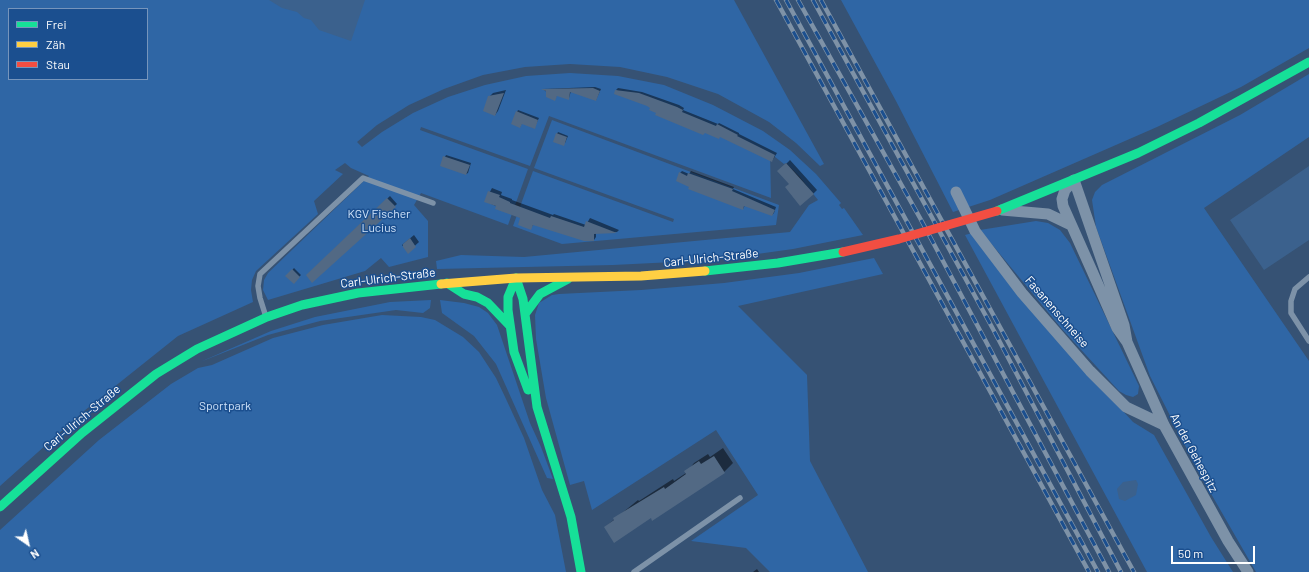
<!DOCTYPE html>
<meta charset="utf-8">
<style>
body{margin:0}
#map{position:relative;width:1309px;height:572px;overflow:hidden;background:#365274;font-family:Barlow,sans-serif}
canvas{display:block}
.legend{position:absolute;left:8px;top:8px;width:140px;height:72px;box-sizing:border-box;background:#1b4f8f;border:1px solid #7695bc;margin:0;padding:5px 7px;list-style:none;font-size:12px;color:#fff}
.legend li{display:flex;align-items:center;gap:8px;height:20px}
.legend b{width:20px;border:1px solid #7695bc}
.north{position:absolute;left:8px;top:524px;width:40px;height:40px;-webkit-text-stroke:3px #1b4f8f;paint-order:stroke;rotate:146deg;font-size:11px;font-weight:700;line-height:16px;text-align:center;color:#fff}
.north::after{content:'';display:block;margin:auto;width:14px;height:18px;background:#fff;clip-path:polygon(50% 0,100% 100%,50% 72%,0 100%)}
.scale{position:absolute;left:1171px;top:546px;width:84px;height:18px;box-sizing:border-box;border:2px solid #fff;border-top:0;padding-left:5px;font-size:12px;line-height:14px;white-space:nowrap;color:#fff;-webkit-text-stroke:3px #1b4f8f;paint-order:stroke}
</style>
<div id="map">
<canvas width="1309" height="572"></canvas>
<ul class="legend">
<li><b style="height:5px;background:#16e098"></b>Frei</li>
<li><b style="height:5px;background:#ffcf43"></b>Zäh</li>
<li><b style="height:5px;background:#f24e42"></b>Stau</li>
</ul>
<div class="north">N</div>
<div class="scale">50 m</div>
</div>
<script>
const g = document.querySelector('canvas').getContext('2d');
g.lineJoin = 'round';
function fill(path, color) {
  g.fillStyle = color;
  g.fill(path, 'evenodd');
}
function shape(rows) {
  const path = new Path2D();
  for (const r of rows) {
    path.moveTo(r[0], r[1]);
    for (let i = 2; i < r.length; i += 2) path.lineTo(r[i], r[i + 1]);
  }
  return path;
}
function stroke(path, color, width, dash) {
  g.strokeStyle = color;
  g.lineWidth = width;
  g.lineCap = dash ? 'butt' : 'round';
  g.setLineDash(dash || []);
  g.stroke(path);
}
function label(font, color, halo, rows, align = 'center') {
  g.font = font + ' Barlow,sans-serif';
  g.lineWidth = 3;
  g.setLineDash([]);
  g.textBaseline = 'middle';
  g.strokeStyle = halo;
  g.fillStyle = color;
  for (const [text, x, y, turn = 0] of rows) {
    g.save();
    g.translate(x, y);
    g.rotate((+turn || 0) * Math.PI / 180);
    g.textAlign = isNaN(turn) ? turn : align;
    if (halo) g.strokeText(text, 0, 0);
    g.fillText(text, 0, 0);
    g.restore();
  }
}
fill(shape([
 [0,0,734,0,824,164,820,166,796,143,769,122,718,94,667,77,620,67,570,64,525,67,483,75,444,89,409,105,377,125,357,142,362,147,382,132,413,113,448,97,485,85,526,76,570,73,618,76,664,85,713,105,763,131,790,150,816,174,841,203,839,205,842,209,844,208,863,235,793,249,714,260,613,265,437,269,436,261,461,255,524,257,790,232,809,205,818,200,799,176,786,163,784,164,770,153,771,198,549,116,530,166,421,127,420,130,528,169,508,225,421,193,414,205,428,221,428,257,389,267,381,258,365,271,268,300,263,290,264,280,268,273,369,176,351,168,345,163,335,170,343,174,314,201,318,214,256,271,252,280,251,290,253,302,178,336,84,411,0,486],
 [9,9,147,9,147,79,9,79],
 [841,0,1309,0,1309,48,1241,87,1157,127,990,200,953,212,896,101],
 [1309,74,1309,137,1204,208,1309,361,1309,572,1256,572,1198,471,1150,376,1096,227,1092,200,1095,192,1102,185,1240,115],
 [552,120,779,205,776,225,562,244,513,226,533,171,673,222,674,219,534,168],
 [1036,221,1048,223,1060,230,1070,243,1139,386,1138,394,1133,397,1126,395,1119,391,1062,329,980,230],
 [972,233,1078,362,1133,422,1154,435,1211,537,1233,572,1147,572,965,235],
 [874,258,883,274,738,306,807,375,810,461,868,572,770,572,746,548,691,541,758,495,716,430,592,510,584,481,570,485,546,398,536,339,535,315,539,303,552,295,559,294,641,290,724,283,799,273],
 [431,300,430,308,423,313,396,310,320,321,268,335,200,362,271,331,315,317,390,302],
 [440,300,464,303,479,307,488,313,497,325,530,423,541,447,553,479,547,478,496,364,474,336,442,313],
 [382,315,421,317,435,320,463,337,479,352,496,378,506,399,524,438,542,490,555,515,566,572,0,572,0,530,99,440,171,384,198,368,212,365,273,338,323,325]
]), '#2f66a5');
fill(shape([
 [269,0,365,0,351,41,319,30,311,20,304,18,297,12,282,8],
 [1309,166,1309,240,1264,270,1230,220],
 [1136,480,1138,484,1136,495,1125,501,1119,499,1117,489,1123,482]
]), '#3b618d');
fill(shape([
 [595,87,601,89,596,100,571,91,569,98,557,95,555,99,543,89],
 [618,88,642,92,679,105,684,108,683,110,718,124,719,123,739,133,739,134,777,153,772,161,721,136,651,107,616,90],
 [506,90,498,111,495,115,489,97,493,93],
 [518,110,539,118,534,128,522,123,520,127,517,112],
 [558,132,568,136,565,143,557,134],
 [446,155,471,163,468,173,466,174,441,165],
 [790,160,817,190,813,194,790,183,779,171],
 [682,171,689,174,691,171,734,187,733,189,776,207,774,213,772,215,745,205,743,209,690,186,680,173],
 [492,188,502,192,501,195,512,199,512,200,553,215,554,214,586,225,590,218,619,230,617,232,596,233,596,237,594,240,534,224,530,229,521,218,485,201],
 [390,196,397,204,312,281,307,275],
 [414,235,419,242,408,252,402,245],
 [294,268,301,275,294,282,287,276],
 [723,448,733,463,724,472,653,519,651,517,605,527,638,500,639,501,673,479,674,481,686,473,694,463,708,454,710,457],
 [757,569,759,572,753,572]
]), '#0007');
fill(shape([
 [593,88,600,91,596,101,570,92,569,100,557,96,555,101,546,97,546,91,541,89],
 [615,90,639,93,677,107,683,110,682,112,716,126,717,124,738,135,737,136,775,155,772,162,720,137,719,139,705,133,703,135,655,115,656,113,649,110,650,108,647,106,614,94],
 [504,93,495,116,483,111,488,96],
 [516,111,538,120,535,129,522,124,520,128,511,124],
 [556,133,567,137,564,146,553,142],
 [443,156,470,165,466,175,440,166],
 [786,163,814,194,800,206,785,187,789,184,777,171],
 [679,172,687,176,688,173,733,189,732,191,775,210,772,216,744,206,743,210,688,189,689,187,676,181],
 [488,191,500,195,499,197,510,202,510,203,550,218,551,216,584,227,586,221,617,233,594,234,594,241,584,241,533,225,531,230,518,225,520,218,495,209,496,206,484,202],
 [387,198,396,207,312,283,306,275],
 [410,238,416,247,408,254,403,247,403,244],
 [292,269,300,277,294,284,285,276],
 [714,456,725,473,652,521,651,518,614,543,604,527,614,520,613,518,664,487,665,489,686,474,684,471,699,461,701,464]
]), '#526984');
stroke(shape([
 [1309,277,1295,289,1291,301,1291,313,1309,341],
 [266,317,260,298,258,286,260,274,363,178,433,203],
 [634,572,740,498]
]), '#7d92a8', 5.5);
stroke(shape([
 [956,192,975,231,1022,293,1090,371,1126,407,1164,425],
 [1002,210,1048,214,1071,225],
 [1127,342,1124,325,1074,180,1065,190,1062,199,1063,206,1092,271,1117,328,1127,342,1164,425,1228,541,1248,572]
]), '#7d92a8', 11);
stroke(shape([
 [997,211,1138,153,1199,123,1309,62],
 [705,271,778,263,843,252],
 [516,278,523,299,537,407,571,517,581,572],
 [516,278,508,297,508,310,514,352,528,390],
 [447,283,464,294,477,297,488,303,509,325],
 [525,314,540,294,568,279],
 [0,507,82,433,156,374,197,349,267,317,302,305,358,293,441,284]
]), '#16e098', 9);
stroke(shape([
 [441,284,516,278,641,276,705,271]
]), '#ffcf43', 9);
const rail = shape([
 [776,0,1089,572],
 [786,0,1098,572],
 [798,0,920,218,1109,572],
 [813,0,993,329,1121,572],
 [821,0,1134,572]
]);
stroke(rail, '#7e92a7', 4.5);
stroke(rail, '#1b4f8f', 3, [9]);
stroke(shape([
 [843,252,899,239,997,211]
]), '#f24e42', 9);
label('12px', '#cfe3fa', '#1b4f8f', [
 ["KGV Fischer",379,214],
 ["Lucius",379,228],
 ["Sportpark",225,406]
]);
label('12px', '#fff', '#1b4f8f', [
 ["Carl-Ulrich-Straße",711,258,-6],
 ["Carl-Ulrich-Straße",388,278,-7],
 ["Fasanenschneise",1057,312,49],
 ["Carl-Ulrich-Straße",82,418,-40],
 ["An der Gehespitz",1194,453,62]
]);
</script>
